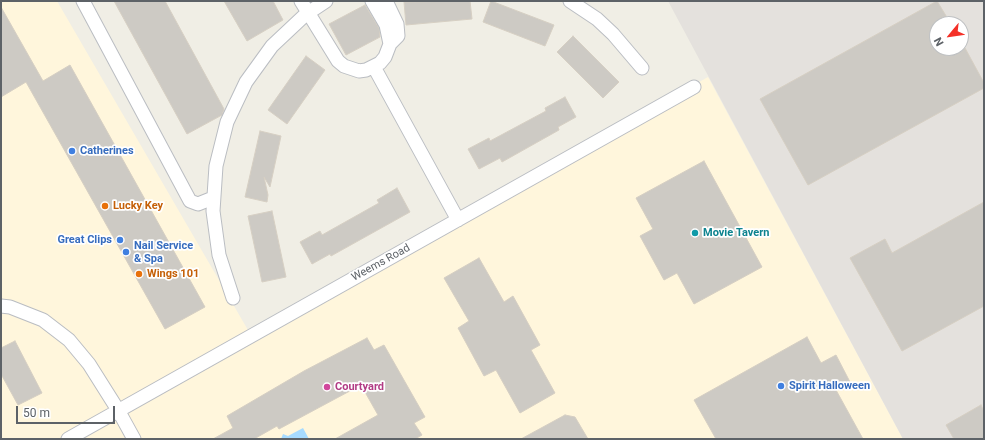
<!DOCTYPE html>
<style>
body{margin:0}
#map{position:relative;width:985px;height:440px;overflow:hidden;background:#f0eee5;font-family:Roboto,sans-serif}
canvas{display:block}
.frame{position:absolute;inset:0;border:2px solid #5d6267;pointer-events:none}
.north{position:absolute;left:929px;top:16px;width:40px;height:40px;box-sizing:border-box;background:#fff;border:1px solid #bec0c2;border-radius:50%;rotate:241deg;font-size:11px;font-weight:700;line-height:16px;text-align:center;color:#5d6267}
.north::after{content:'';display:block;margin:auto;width:14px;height:18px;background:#f43128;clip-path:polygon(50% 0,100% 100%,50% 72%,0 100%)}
.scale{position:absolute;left:16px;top:406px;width:99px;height:18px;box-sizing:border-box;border:2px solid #5d6267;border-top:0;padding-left:5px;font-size:12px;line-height:14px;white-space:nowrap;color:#5d6267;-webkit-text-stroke:3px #fff;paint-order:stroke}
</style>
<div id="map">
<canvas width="985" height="440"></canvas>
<div class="frame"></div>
<div class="north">N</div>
<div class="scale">50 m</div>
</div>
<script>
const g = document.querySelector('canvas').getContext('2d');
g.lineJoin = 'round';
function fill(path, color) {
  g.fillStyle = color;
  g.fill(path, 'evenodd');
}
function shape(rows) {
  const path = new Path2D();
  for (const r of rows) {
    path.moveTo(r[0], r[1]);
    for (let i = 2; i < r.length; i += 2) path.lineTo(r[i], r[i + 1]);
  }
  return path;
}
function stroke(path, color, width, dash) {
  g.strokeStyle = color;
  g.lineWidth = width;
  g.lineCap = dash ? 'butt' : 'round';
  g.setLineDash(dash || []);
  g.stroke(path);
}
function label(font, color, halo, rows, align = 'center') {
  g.font = font + ' Roboto,sans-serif';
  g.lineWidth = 3.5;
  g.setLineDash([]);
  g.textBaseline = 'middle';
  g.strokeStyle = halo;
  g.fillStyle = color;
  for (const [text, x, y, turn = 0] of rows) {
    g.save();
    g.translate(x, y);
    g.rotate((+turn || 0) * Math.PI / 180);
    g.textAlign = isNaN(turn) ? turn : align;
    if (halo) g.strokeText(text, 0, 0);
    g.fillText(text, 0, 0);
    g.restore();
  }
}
fill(shape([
 [1,1,57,1,252,337,708,77,903,439,1,439]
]), '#fff6dc');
fill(shape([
 [668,1,984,1,984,439,903,439],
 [937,24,961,24,961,48,937,48]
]), '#e4e1dd');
fill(shape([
 [303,428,309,439,281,439,283,434,288,436]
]), '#a7dbff');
const building = shape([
 [114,1,165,1,224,109,222,115,187,134,114,1],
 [224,1,273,1,283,20,247,41,224,1],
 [470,1,472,19,406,25,404,2,470,1],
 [491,1,554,25,545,46,483,22,491,1],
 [937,1,951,24,937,24,937,48,965,48,984,83,984,88,808,185,760,99,937,1],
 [365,5,379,28,380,37,346,55,329,24,365,5],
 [1,7,43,81,70,65,205,307,165,329,26,82,1,97,1,7],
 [573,36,619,82,603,98,557,52,573,36],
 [306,56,325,70,287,124,268,110,306,56],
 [565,97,576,117,558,127,559,130,502,162,500,158,479,169,468,149,489,138,490,141,546,111,545,108,565,97],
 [260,131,281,136,270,187,264,177,268,195,267,202,245,197,260,131],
 [704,161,762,267,694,304,677,273,664,280,640,236,653,229,636,198,704,161],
 [397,188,410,212,331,256,330,254,312,264,300,242,320,231,322,235,379,203,377,200,397,188],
 [984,202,984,306,902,351,850,258,885,239,892,253,984,202],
 [272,211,286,277,262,282,248,216,272,211],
 [479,258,504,302,513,296,540,345,531,350,555,393,520,413,496,370,484,376,458,328,469,321,444,278,479,258],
 [807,337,821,363,836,355,850,382,836,390,863,439,716,439,694,400,807,337],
 [367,338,374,350,384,345,425,417,414,423,422,435,415,439,335,439,378,415,361,385,279,429,277,426,254,439,213,439,233,428,227,416,304,371,367,338],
 [15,341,42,393,18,405,1,374,1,348,15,341],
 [981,405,984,412,984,439,954,439,946,425,981,405],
 [565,415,575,417,588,439,521,439,565,415]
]);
fill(building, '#cdcac4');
stroke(building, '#d6cfc3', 1);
const street = shape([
 [83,1,190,201,198,204,213,198],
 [301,1,338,61,344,66,359,71,366,70,380,63,385,57,390,44,386,25,372,1],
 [386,1,397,24,398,36,390,44],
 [570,1,597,19,613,34,642,68],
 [374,67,458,220],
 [233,298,219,255,213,211,216,166,227,122,246,82,272,46,305,15,326,1],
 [1,306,10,307,43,320,69,340,89,364,118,410,134,439],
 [68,439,694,87]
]);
stroke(street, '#babdc2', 15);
stroke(street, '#fff', 13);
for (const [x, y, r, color] of [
 [72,151,4,"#3f7fe0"],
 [105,206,4,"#e8710a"],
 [695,233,4,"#0f9aa8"],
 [120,240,4,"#3f7fe0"],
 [126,252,4,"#3f7fe0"],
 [139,274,4,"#e8710a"],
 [781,386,4,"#3f7fe0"],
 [327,387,4,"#d1479c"]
]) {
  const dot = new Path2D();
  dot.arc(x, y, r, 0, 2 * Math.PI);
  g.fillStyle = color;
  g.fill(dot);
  stroke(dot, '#fff', 1.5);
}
label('bold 11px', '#366cbe', '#fff', [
 ["Catherines",80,151],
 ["Great Clips",112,240,"right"],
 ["Nail Service",134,246],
 ["& Spa",134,259],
 ["Spirit Halloween",789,386]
], 'left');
label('bold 11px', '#c56008', '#fff', [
 ["Lucky Key",113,206],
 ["Wings 101",147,274]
], 'left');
label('bold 11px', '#0d838f', '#fff', [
 ["Movie Tavern",703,233]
], 'left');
label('11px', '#5d6267', '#fff', [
 ["Weems Road",381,263,-29]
]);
label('bold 11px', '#b23c85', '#fff', [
 ["Courtyard",335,387]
], 'left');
</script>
